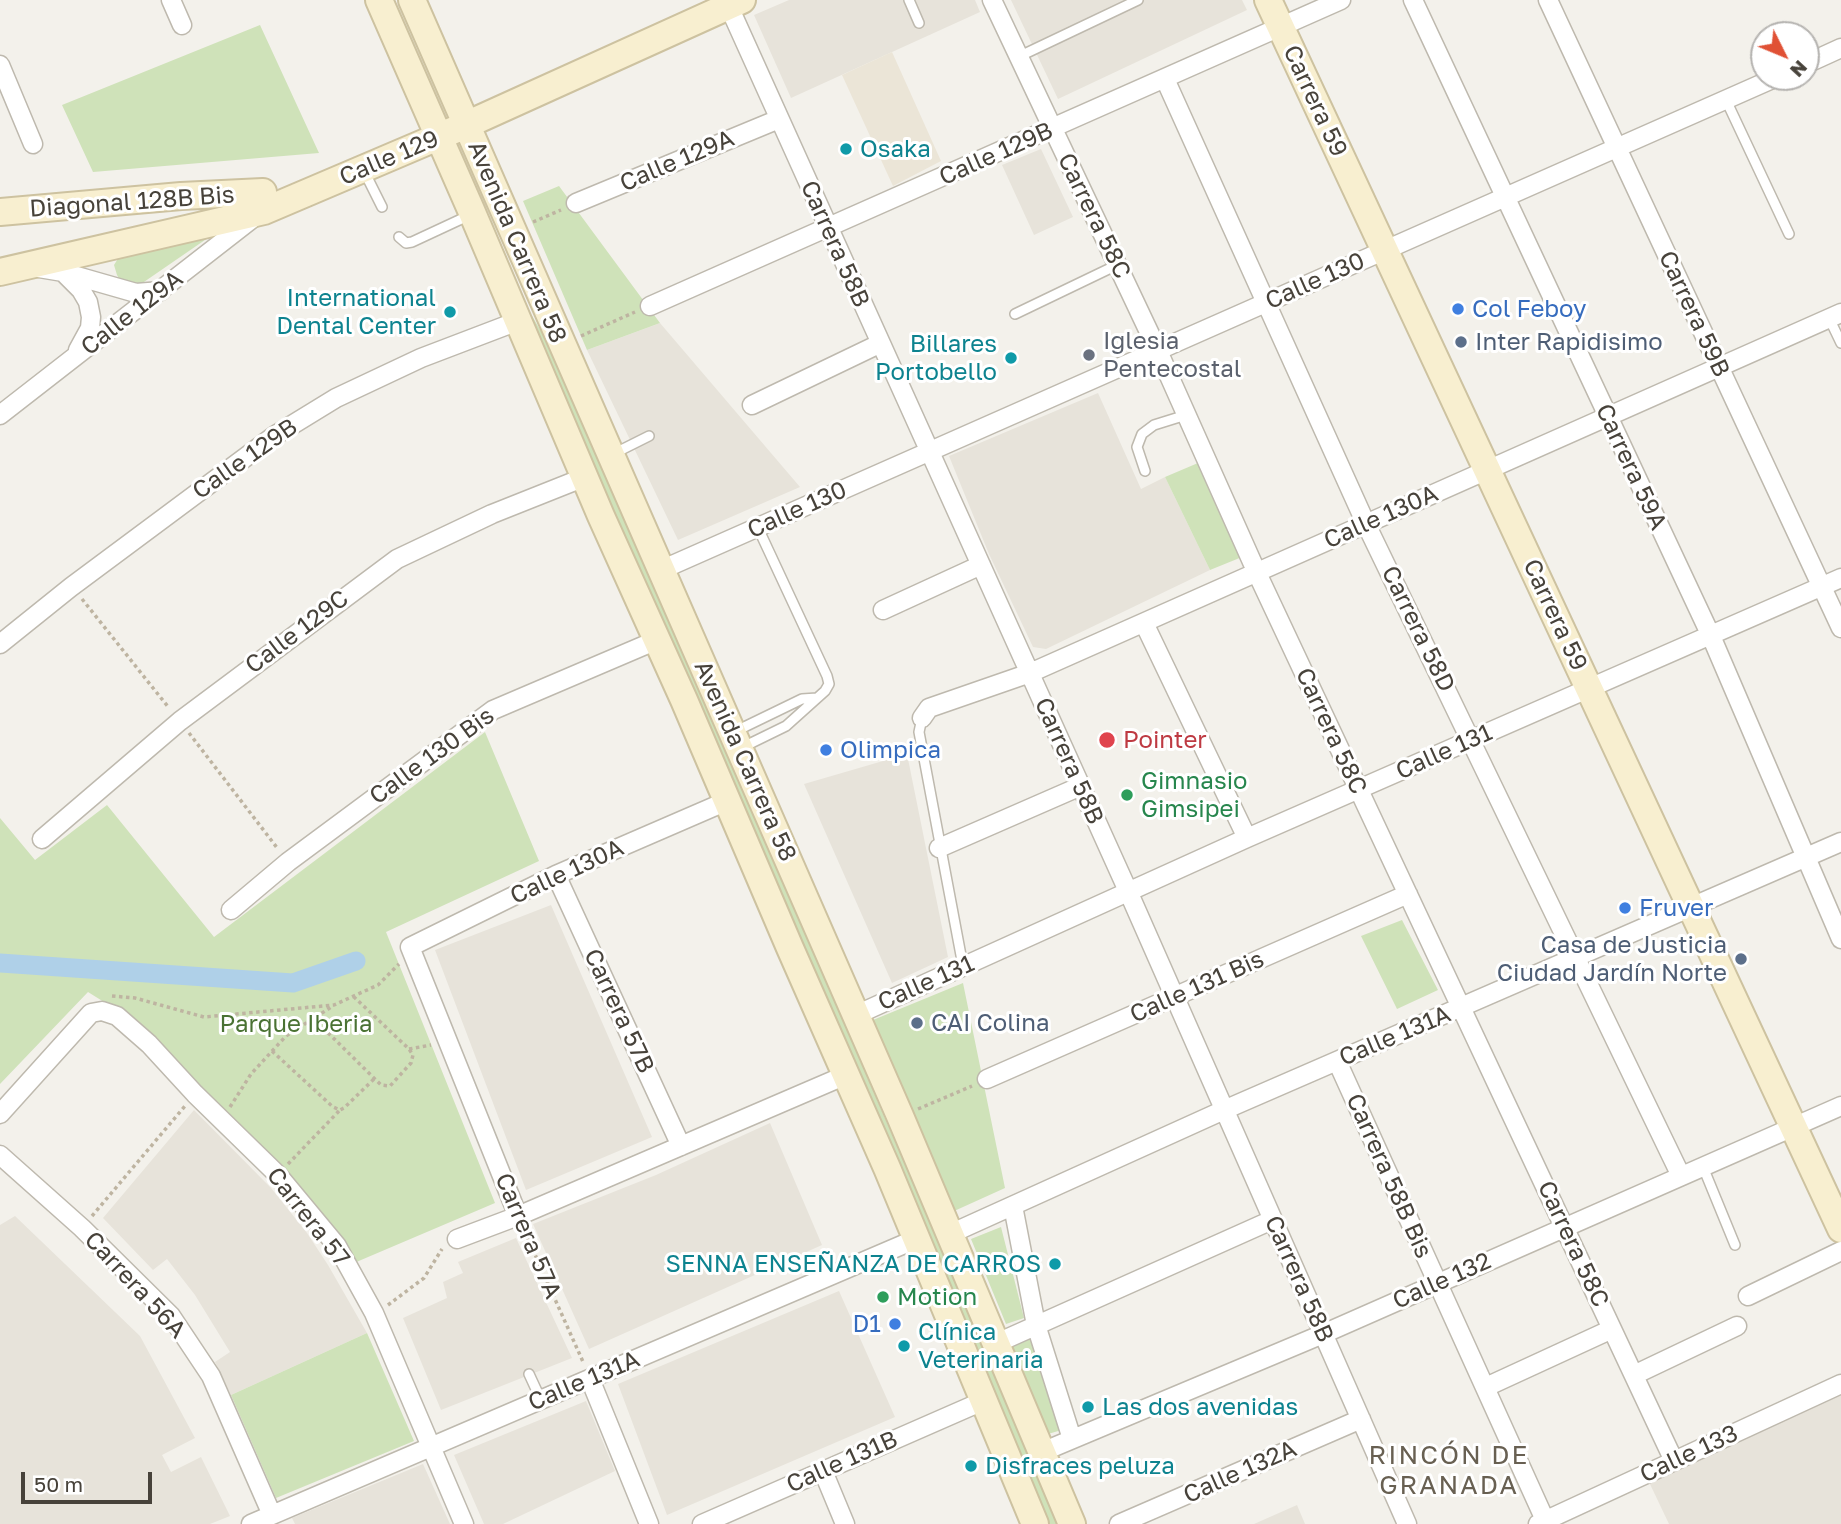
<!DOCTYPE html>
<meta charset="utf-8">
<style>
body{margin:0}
#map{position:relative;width:1841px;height:1524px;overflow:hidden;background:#f3f1eb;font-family:"Golos Text",sans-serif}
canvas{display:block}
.north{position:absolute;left:1750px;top:21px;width:70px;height:70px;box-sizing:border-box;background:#fff;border:2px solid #b5b3b0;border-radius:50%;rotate:133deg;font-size:19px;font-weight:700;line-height:28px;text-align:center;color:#47423a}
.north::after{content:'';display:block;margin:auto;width:24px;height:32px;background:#e05135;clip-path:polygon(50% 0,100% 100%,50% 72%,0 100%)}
.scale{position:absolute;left:21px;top:1472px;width:131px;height:32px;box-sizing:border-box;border:4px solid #47423a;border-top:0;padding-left:9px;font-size:21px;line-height:24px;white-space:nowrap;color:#47423a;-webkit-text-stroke:5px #fff;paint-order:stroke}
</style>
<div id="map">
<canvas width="1841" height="1524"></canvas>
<div class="north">N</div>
<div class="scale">50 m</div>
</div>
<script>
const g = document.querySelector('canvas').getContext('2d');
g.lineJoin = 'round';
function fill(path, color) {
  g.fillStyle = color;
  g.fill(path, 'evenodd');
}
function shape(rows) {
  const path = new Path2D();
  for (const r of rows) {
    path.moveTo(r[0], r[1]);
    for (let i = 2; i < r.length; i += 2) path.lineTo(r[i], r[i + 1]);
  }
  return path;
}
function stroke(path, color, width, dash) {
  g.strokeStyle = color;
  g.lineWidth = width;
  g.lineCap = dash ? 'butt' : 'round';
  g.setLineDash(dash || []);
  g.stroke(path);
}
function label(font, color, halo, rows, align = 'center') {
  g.font = font + ' "Golos Text",sans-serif';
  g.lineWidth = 6;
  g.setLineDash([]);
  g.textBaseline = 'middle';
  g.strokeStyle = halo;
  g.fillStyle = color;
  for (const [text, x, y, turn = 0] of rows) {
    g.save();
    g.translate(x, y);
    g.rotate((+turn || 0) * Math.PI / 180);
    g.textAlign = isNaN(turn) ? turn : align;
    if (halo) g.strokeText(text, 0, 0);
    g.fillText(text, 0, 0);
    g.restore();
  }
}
fill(shape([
 [789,0,975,0,980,12,791,98,754,15],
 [1011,0,1242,0,1247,10,1058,99],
 [1041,149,1073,217,1034,235,1002,165],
 [660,323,800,487,678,540,587,350],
 [1098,393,1141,489,1165,477,1210,570,1046,649,1033,647,989,554,949,456],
 [907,754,948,957,892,983,804,784],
 [551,905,652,1137,526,1190,435,950],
 [194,1110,271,1188,307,1233,328,1265,367,1333,231,1395,215,1362,230,1352,195,1295,167,1259,153,1270,103,1218],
 [770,1123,822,1245,589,1349,533,1224,656,1175],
 [15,1216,140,1336,195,1438,162,1455,171,1472,201,1457,230,1516,210,1524,0,1524,0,1225],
 [516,1238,572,1358,441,1410,403,1318,447,1298,443,1282,463,1273,458,1262],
 [839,1291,895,1417,667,1515,618,1384],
 [1841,1394,1841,1524,1669,1524,1649,1482],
 [586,1401,615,1471,503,1524,484,1524,454,1455],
 [423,1464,450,1524,295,1524,292,1518],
 [1297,1505,1305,1524,1254,1524]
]), '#e7e3da');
fill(shape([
 [892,52,941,161,893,186,842,75]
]), '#ebe5d7');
fill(shape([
 [260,25,319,153,93,172,62,105],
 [559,186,660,323,587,350,523,201],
 [218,231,141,284,122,284,117,275,114,265,119,257],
 [505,270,558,360,1060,1524,1043,1524],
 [1198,463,1242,557,1210,570,1165,477],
 [485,732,539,861,386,932,495,1203,354,1263,128,1017,88,992,0,1084,0,818,35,860,107,805,214,937],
 [1402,920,1438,990,1397,1009,1361,936],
 [963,983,1005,1188,952,1212,873,1020],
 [1001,1227,1024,1318,1006,1324,971,1239],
 [367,1333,414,1441,276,1498,231,1395],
 [1034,1335,1065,1429,1048,1434,1010,1348]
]), '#cfe2b9');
stroke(shape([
 [0,963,293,983,356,961]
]), '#afd0e8', 19);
const lane = shape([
 [909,0,919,23],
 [1018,57,1138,0],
 [1726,100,1789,234],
 [364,171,382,207],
 [399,237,406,243,412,242,470,215],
 [1015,314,1117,265],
 [1829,318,1841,343],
 [615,453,649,436],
 [1145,471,1137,447,1142,434,1154,425,1186,415],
 [922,718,919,732,963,966],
 [736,731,802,699,817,698],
 [741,748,786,726,825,691,829,684,827,676,758,528],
 [1703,1167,1735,1245],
 [529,1374,541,1400]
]);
const street = shape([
 [171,0,182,25],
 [726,0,1128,891,1407,1524],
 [992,0,1158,351,1257,573,1674,1461],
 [1413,0,1711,636,1841,939],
 [1548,0,1841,628],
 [1806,64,1841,48],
 [0,65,33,144],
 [1165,79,1366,524,1681,1176],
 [576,203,779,119],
 [39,268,63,272,81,290,88,302,91,317,90,328,78,350],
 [66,273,136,293,161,291],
 [650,306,1341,0],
 [752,405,879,344],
 [0,415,257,215],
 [661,570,1777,77],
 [883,610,981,565],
 [1144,623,1247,838],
 [0,644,71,587,274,436,336,398,421,358,518,321],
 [922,718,929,708,1030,673,1841,313],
 [42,839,180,721,397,559,492,514,585,477],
 [939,848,1081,786],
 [556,875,681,1146],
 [231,910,288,862,493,710,657,640],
 [856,1015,1247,838,1841,578],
 [1337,1061,1545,1520],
 [987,1079,1408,894],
 [0,1114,91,1013,102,1011,117,1016,149,1044,195,1094,278,1175,337,1246,374,1313,464,1524],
 [0,1155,82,1228,171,1316,211,1376,272,1515],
 [1013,1206,1036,1325,1072,1439],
 [518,1216,410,947,556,875,727,801],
 [950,1234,1224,1110,1841,842],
 [457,1239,518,1216,846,1075],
 [1748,1296,1841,1251],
 [997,1343,1272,1220],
 [1634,1375,1737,1326],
 [590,1379,649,1524],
 [1486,1387,1612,1329],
 [1042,1452,1323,1334,1841,1106],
 [823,1471,845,1524],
 [251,1524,916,1239],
 [702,1524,983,1401],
 [1119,1524,1361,1419],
 [1538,1524,1841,1384]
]);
const secondary = shape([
 [379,0,471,210,601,516,684,700,790,948,887,1168,1035,1524],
 [412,0,900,1116,1072,1524],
 [1268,0,1841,1229],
 [0,212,181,196,263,192],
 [0,272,264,211,466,125,742,0]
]);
stroke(lane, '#beb9ae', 12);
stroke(street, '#beb9ae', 21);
stroke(secondary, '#cdc2a0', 30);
stroke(shape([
 [533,222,561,210],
 [581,336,635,312],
 [82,599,169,708],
 [189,733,278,849],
 [112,996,135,998,204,1017,334,1005,378,985,399,964],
 [313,1018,381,1085,390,1086,411,1063,413,1055,409,1049,353,996],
 [409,1049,431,1045],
 [272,1051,333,1107,340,1110,344,1108,375,1078],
 [230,1107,251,1074,286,1036,333,1006],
 [918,1109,972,1086],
 [288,1164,340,1110],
 [92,1216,185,1106],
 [524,1230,584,1364],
 [388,1305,424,1278,442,1249]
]), '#beb4a1', 3.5, [3.5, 3.5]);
stroke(lane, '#fff', 9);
stroke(street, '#fff', 18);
stroke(secondary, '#f8efd0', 26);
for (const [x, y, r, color] of [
 [846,149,7,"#0f9aa8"],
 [1458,309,7,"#3f7fe0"],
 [450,312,7,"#0f9aa8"],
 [1461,342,7,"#5c6f8a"],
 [1089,355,7,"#6b7280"],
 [1011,358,7,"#0f9aa8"],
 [1107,740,9,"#e0444e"],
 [826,750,7,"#3f7fe0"],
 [1127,795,7,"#2e9e5b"],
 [1625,908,7,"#3f7fe0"],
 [1741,959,7,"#5c6f8a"],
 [917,1023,7,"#5c6f8a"],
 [1055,1264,7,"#0f9aa8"],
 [883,1297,7,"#2e9e5b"],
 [895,1324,7,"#3f7fe0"],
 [904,1346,7,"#0f9aa8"],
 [1088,1407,7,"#0f9aa8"],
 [971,1466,7,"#0f9aa8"]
]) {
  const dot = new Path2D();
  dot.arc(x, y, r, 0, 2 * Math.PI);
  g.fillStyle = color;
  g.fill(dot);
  stroke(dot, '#fff', 2.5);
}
label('24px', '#47423a', '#fff', [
 ["Carrera 59",1315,101,65],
 ["Calle 129B",996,154,-24],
 ["Calle 129",389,158,-23],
 ["Calle 129A",677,161,-23],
 ["Diagonal 128B Bis",132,202,-4],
 ["Carrera 58C",1094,216,64],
 ["Avenida Carrera 58",517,242,67],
 ["Carrera 58B",835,244,66],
 ["Calle 130",1315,281,-24],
 ["Calle 129A",132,313,-38],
 ["Carrera 59B",1694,314,65],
 ["Calle 129B",245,459,-35],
 ["Carrera 59A",1631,467,65],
 ["Calle 130",797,510,-24],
 ["Calle 130A",1381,517,-24],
 ["Carrera 59",1555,615,65],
 ["Carrera 58D",1418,629,64],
 ["Calle 129C",297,632,-37],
 ["Carrera 58C",1331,731,65],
 ["Calle 131",1444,752,-24],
 ["Calle 130 Bis",432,756,-36],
 ["Avenida Carrera 58",745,761,66],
 ["Carrera 58B",1069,761,66],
 ["Calle 130A",567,872,-25],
 ["Calle 131",926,983,-24],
 ["Calle 131 Bis",1197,987,-24],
 ["Carrera 57B",619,1011,65],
 ["Calle 131A",1395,1036,-23],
 ["Carrera 58B Bis",1389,1176,66],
 ["Carrera 57",308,1217,52],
 ["Carrera 57A",528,1236,67],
 ["Carrera 58C",1573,1244,65],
 ["Carrera 58B",1299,1279,66],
 ["Calle 132",1442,1281,-24],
 ["Carrera 56A",135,1285,47],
 ["Calle 131A",584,1381,-23],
 ["Calle 133",1689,1454,-25],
 ["Calle 131B",842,1462,-24],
 ["Calle 132A",1240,1472,-24]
]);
label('24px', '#0d838f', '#fff', [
 ["Osaka",860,149],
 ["International",436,298,"right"],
 ["Dental Center",436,326,"right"],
 ["Billares",997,344,"right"],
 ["Portobello",997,372,"right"],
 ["SENNA ENSEÑANZA DE CARROS",1041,1264,"right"],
 ["Clínica",918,1332],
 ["Veterinaria",918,1360],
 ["Las dos avenidas",1102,1407],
 ["Disfraces peluza",985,1466]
], 'left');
label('24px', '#366cbe', '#fff', [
 ["Col Feboy",1472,309],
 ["Olimpica",840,750],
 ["Fruver",1639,908],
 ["D1",881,1324,"right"]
], 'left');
label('24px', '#5b616d', '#fff', [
 ["Iglesia",1103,341],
 ["Pentecostal",1103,369]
], 'left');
label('24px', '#4e5e75', '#fff', [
 ["Inter Rapidisimo",1475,342],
 ["Casa de Justicia",1727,945,"right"],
 ["Ciudad Jardín Norte",1727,973,"right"],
 ["CAI Colina",931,1023]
], 'left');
label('24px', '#be3a42', '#fff', [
 ["Pointer",1123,740]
], 'left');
label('24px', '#27864d', '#fff', [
 ["Gimnasio",1141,781],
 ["Gimsipei",1141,809],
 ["Motion",897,1297]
], 'left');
label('24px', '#4a7233', '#fff', [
 ["Parque Iberia",296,1024]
]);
g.letterSpacing = '2px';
label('26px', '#686052', '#fff', [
 ["RINCÓN DE",1449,1456],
 ["GRANADA",1449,1486]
]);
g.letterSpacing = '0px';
</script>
